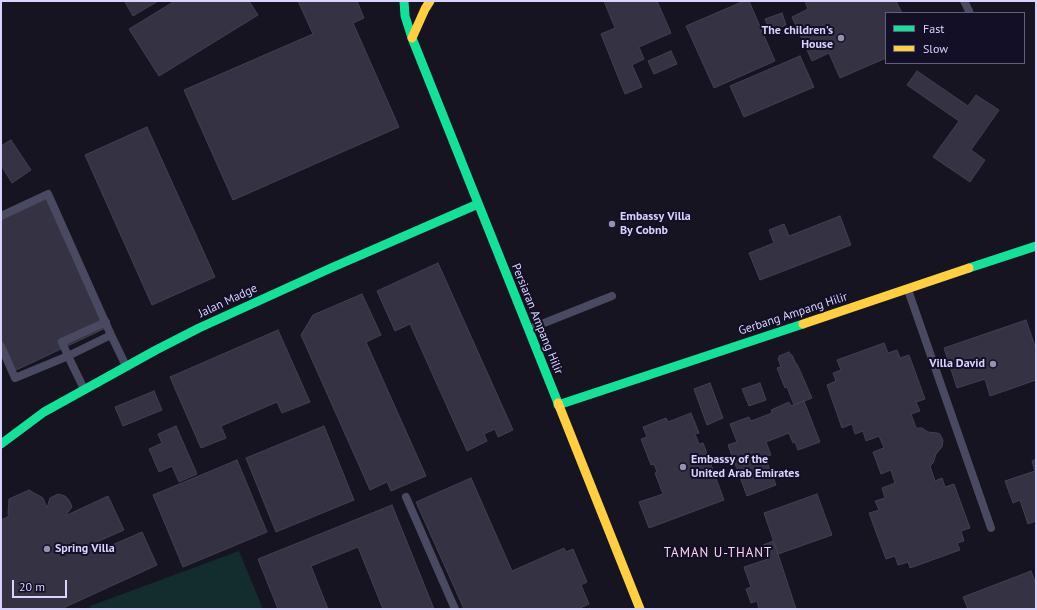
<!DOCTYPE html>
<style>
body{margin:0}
#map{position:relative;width:1037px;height:610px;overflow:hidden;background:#161421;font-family:"PT Sans",sans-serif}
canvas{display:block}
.frame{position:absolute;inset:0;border:2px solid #d9d4ff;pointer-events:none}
.legend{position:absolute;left:885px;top:12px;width:140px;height:52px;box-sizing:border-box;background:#130f26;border:1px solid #625e7d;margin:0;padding:5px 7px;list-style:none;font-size:12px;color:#d9d4ff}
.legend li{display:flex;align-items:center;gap:8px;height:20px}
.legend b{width:20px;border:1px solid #625e7d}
.scale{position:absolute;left:12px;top:580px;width:55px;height:18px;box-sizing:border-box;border:2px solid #d9d4ff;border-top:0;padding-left:5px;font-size:12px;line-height:14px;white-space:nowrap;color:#d9d4ff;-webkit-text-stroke:3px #130f26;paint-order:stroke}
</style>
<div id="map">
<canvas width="1037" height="610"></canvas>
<div class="frame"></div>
<ul class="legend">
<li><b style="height:5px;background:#16e098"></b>Fast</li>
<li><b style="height:5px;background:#ffcf43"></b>Slow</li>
</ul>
<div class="scale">20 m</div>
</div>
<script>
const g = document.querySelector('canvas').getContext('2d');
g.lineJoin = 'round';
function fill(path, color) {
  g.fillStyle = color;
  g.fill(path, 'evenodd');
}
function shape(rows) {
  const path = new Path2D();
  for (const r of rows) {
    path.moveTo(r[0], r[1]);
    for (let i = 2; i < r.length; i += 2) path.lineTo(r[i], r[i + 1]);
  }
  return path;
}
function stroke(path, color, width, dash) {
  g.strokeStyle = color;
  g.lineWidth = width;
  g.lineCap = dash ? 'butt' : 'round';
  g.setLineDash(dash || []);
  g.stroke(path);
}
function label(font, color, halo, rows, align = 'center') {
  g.font = font + ' "PT Sans",sans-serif';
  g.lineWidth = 4;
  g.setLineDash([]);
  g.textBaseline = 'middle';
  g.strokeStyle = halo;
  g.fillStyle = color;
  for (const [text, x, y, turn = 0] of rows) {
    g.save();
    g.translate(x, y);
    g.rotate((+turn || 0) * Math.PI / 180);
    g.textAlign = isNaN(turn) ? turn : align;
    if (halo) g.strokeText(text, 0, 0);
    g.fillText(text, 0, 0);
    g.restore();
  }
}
fill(shape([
 [239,551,263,609,91,609,90,606]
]), '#132c2d');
const building = shape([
 [127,1,158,1,133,16,125,2,127,1],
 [175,1,249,1,258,15,159,76,129,29,175,1],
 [298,1,357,1,364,18,353,23,399,127,233,200,184,90,313,34,298,1],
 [604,1,657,1,671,33,639,47,644,59,632,65,642,87,625,94,601,34,615,28,604,1],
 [744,1,749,1,775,61,714,88,686,26,744,1],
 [805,1,896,1,902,13,886,13,886,58,840,78,829,53,812,61,792,17,808,9,805,1],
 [782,13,786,25,770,32,765,19,782,13],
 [671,51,677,64,654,74,648,61,671,51],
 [800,56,814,87,744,117,730,86,800,56],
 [917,71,968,106,976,95,999,110,971,150,985,160,970,182,933,157,959,121,907,85,917,71],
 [147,127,215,277,152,305,85,155,147,127],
 [11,140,31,170,12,183,1,165,1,146,11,140],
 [48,198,108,327,14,371,1,342,1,220,48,198],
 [840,216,851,245,760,280,749,253,774,243,769,230,784,224,789,236,840,216],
 [438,263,513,430,498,437,495,429,484,434,487,441,467,451,410,324,395,331,377,291,438,263],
 [362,294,381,335,366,342,426,476,391,491,387,482,370,490,301,335,313,315,362,294],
 [1026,320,1036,349,1036,380,990,396,985,379,957,388,944,348,1026,320],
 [278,330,310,402,282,413,277,402,221,426,226,438,201,448,170,377,278,330],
 [884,343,888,353,897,350,900,358,909,355,925,399,916,402,920,411,911,414,916,428,922,428,928,432,937,433,940,434,943,440,942,447,936,454,933,463,930,466,935,481,942,478,945,487,954,484,970,528,961,531,964,541,957,543,960,550,910,568,908,562,898,565,895,556,886,559,869,513,879,510,875,501,885,498,882,488,895,483,891,470,881,474,873,452,884,448,879,436,866,441,863,431,855,434,852,424,842,428,827,385,836,381,833,373,841,370,837,360,884,343],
 [789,352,791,355,792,355,796,364,797,364,812,398,794,405,787,387,785,388,777,368,781,367,778,358,779,358,779,356,789,352],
 [710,383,723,418,707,425,694,389,710,383],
 [760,383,766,400,749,406,742,389,760,383],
 [154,391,162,410,123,426,115,407,154,391],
 [804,401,820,442,798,450,795,442,793,443,789,433,766,442,771,455,765,457,776,485,747,496,728,445,737,442,730,424,749,417,751,421,772,413,771,410,789,402,791,406,804,401],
 [691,413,699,433,695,434,699,444,703,443,724,500,649,528,639,502,663,494,655,473,657,472,654,464,651,465,641,439,647,437,643,427,666,418,668,422,691,413],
 [176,426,197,474,179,482,172,466,159,472,149,449,162,443,158,434,176,426],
 [324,426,354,500,276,532,246,458,324,426],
 [1036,459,1036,521,1028,524,1020,500,1013,503,1005,481,1035,471,1032,461,1036,459],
 [237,460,267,532,183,567,153,495,237,460],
 [471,478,512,571,564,548,566,552,573,549,587,582,581,585,589,604,578,609,464,609,416,502,471,478],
 [29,490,43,498,47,508,50,498,58,494,65,496,69,500,72,507,65,516,108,496,124,530,90,545,94,553,142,532,157,565,61,609,1,609,1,520,9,516,8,514,9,499,29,490],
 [817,494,832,535,778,554,764,513,817,494],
 [392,505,434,609,383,609,358,547,311,566,328,609,278,609,258,559,392,505],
 [773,541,778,554,796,609,759,609,757,601,751,603,746,589,751,587,744,567,768,559,763,545,773,541],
 [1031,571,1036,584,1036,609,968,609,963,597,1031,571]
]);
fill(building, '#343243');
stroke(building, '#433f54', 1);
stroke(shape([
 [964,1,969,11],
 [1,216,48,194,111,335],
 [908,290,991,528],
 [529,329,612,296],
 [1,346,15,378,68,356,62,342,106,322],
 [84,389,68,356,111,335,126,366],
 [406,497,455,609]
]), '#4a4962', 8);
stroke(shape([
 [404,1,405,16,412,38,558,403],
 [969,268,1036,246],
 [558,405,803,324],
 [1,444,44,412,156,350,199,328,331,268,478,204]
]), '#16e098', 9);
stroke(shape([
 [412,38,425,9,430,1],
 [803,324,969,268],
 [558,403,640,609]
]), '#ffcf43', 9);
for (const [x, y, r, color] of [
 [841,38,4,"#9591b1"],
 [612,224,4,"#9591b1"],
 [993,364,4,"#9591b1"],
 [683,467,4,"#9591b1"],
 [47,549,4,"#9591b1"]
]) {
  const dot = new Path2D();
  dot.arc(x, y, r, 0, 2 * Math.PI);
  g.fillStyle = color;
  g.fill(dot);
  stroke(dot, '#130f26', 1.5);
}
label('bold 12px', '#d9d4ff', '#130f26', [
 ["The children's",833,31,"right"],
 ["House",833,45,"right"],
 ["Embassy Villa",620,217],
 ["By Cobnb",620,231],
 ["Villa David",985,364,"right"],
 ["Embassy of the",691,460],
 ["United Arab Emirates",691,474],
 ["Spring Villa",55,549]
], 'left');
label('12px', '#d9d4ff', '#130f26', [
 ["Jalan Madge",228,301,-25],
 ["Gerbang Ampang Hilir",793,314,-18],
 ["Persiaran Ampang Hilir",537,319,68]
]);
g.letterSpacing = '1px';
label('13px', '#ffd6f0', '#130f26', [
 ["TAMAN U-THANT",718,553]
]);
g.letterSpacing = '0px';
</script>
